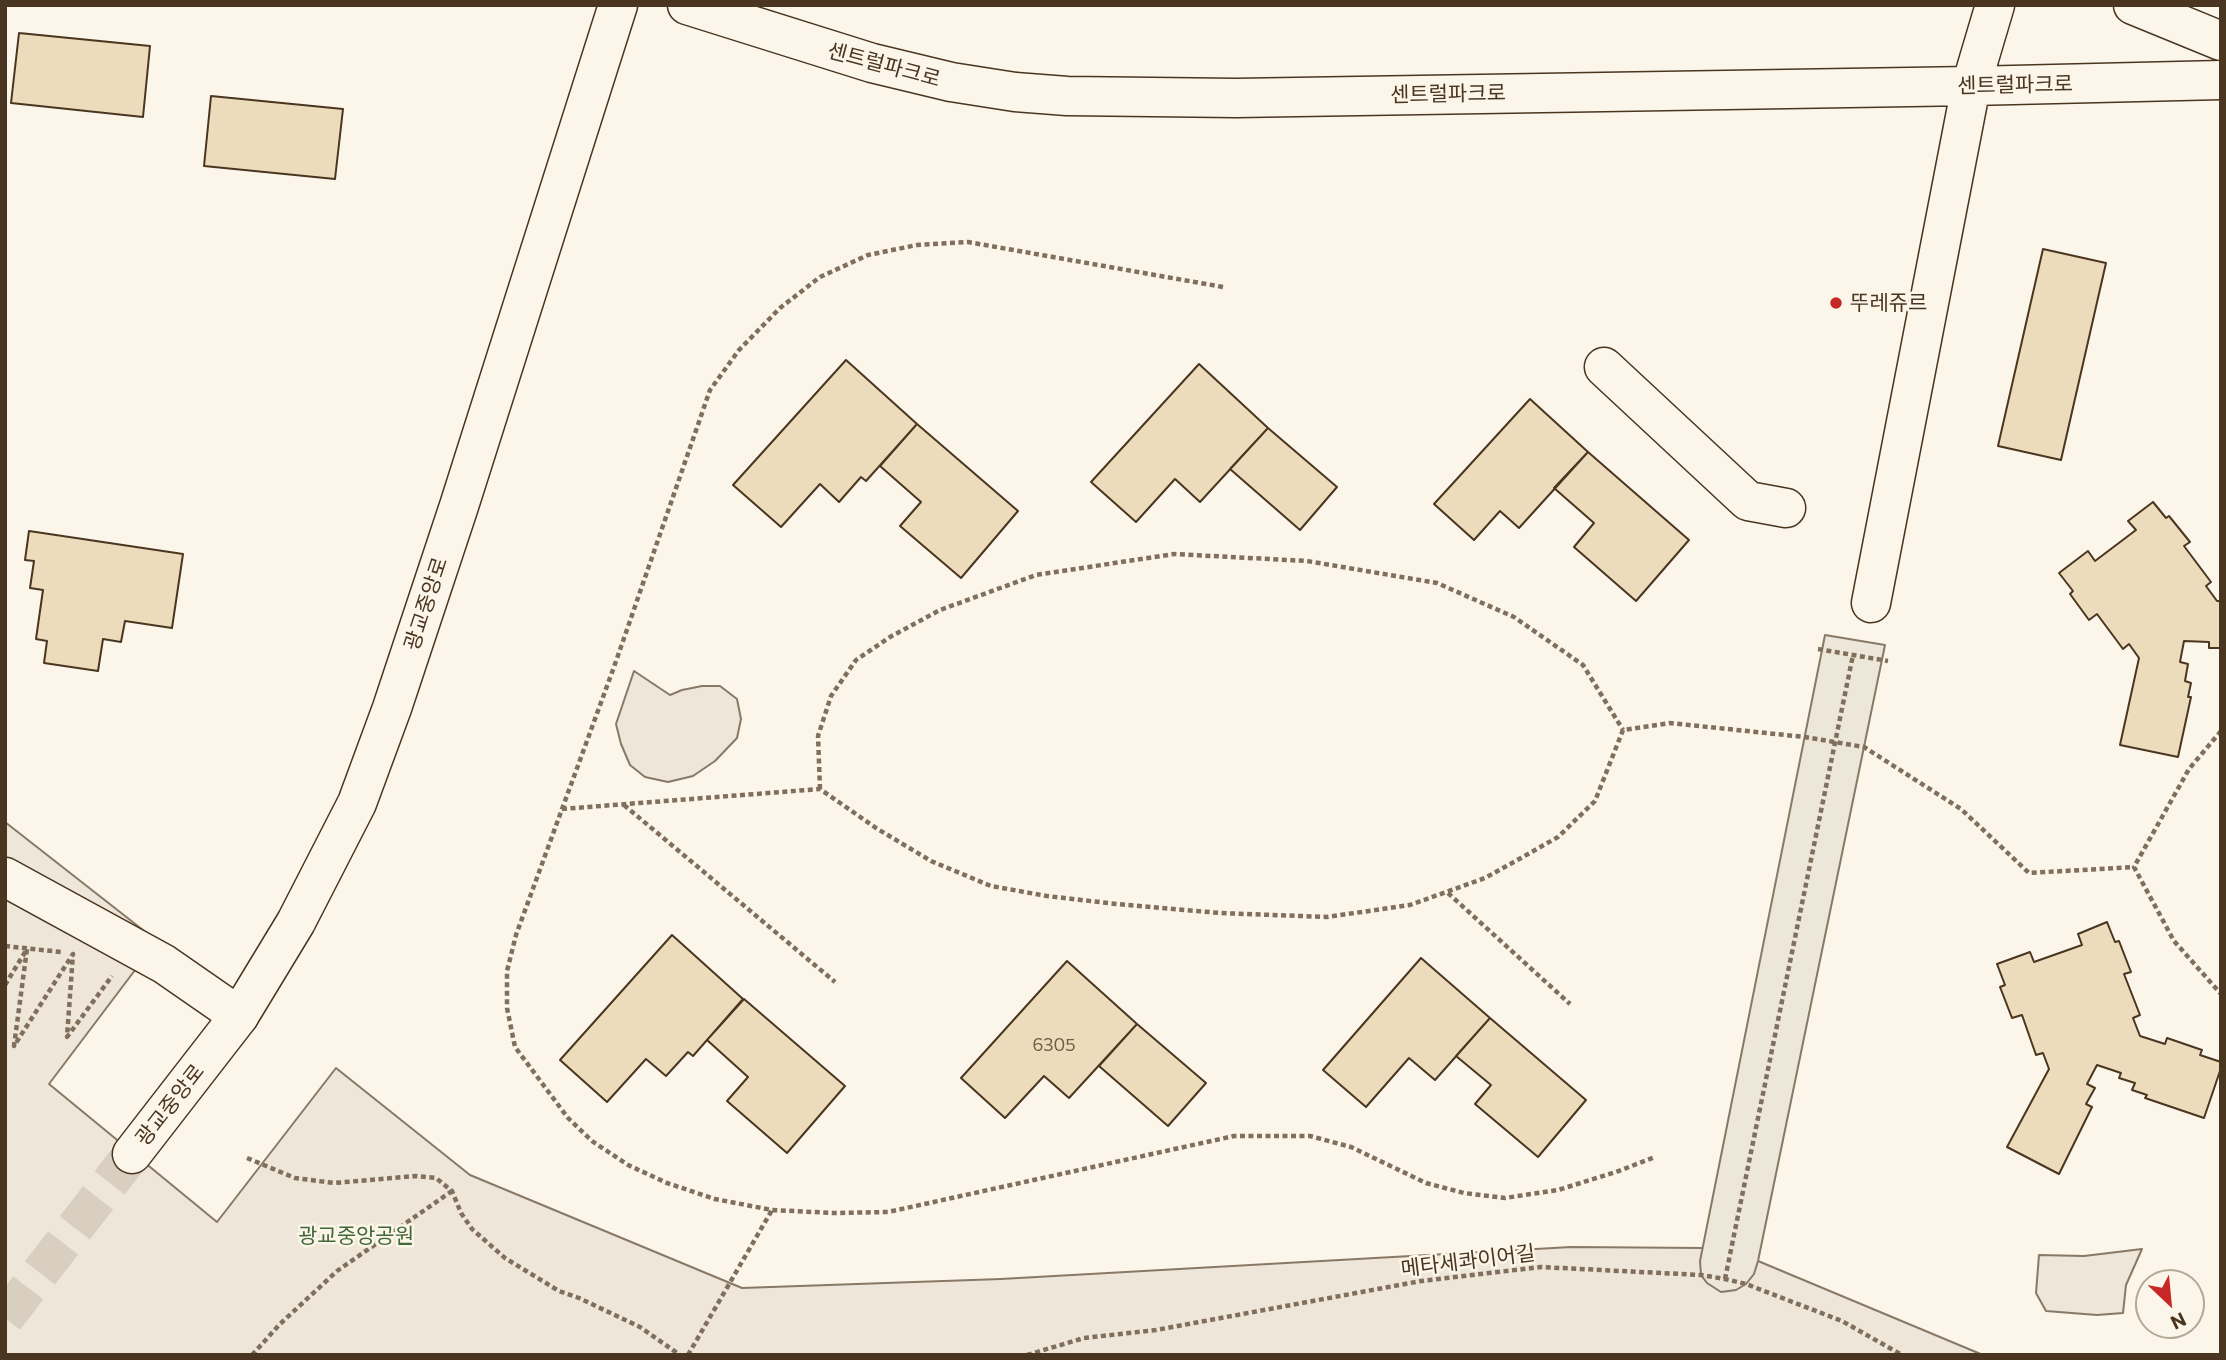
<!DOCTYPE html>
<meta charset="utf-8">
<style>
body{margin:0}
#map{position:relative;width:2226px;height:1360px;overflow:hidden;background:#fbf6e9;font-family:Commissioner,sans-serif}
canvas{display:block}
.frame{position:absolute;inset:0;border:7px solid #4a3520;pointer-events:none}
.north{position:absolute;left:2135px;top:1269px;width:70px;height:70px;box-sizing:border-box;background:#fbf6e9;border:2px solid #b4a999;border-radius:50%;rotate:154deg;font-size:19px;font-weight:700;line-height:28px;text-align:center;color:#4a3520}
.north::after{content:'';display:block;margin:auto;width:24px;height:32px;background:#c62828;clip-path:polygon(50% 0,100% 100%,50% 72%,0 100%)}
</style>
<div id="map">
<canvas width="2226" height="1360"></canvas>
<div class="frame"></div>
<div class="north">N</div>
</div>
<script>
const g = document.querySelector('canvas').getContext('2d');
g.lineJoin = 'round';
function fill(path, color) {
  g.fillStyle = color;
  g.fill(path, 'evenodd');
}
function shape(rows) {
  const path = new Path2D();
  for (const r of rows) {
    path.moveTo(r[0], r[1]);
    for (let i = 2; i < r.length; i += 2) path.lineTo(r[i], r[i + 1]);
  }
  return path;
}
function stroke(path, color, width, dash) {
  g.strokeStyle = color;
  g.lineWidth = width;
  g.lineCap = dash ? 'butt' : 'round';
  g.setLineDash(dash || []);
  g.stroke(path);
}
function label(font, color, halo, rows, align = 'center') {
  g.font = font + ' Commissioner,"Noto Sans KR",sans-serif';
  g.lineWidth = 5;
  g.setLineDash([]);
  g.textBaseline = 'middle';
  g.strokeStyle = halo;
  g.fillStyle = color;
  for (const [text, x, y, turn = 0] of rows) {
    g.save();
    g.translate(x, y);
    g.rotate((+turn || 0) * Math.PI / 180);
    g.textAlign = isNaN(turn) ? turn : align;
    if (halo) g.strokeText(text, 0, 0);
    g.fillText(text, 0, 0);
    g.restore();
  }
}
const green = shape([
 [634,671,670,695,682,690,702,686,720,686,737,699,741,719,737,738,715,761,693,776,668,782,645,777,630,765,621,744,616,724,634,671],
 [5,822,157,941,49,1084,217,1222,336,1068,470,1175,742,1288,1001,1279,1571,1247,1703,1248,1758,1261,1983,1355,5,1355,5,822],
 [2142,1249,2126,1285,2123,1313,2097,1315,2046,1311,2036,1293,2039,1255,2084,1256,2142,1249]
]);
fill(green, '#ede6d9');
stroke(green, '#887966', 2);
const parking = shape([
 [1825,635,1885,645,1758,1261,1754,1274,1746,1284,1736,1290,1721,1292,1707,1283,1701,1275,1700,1261,1825,635]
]);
fill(parking, '#ede7d9');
stroke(parking, '#887966', 2);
const building = shape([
 [19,33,150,46,143,117,11,103,19,33],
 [211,96,343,109,335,179,204,166,211,96],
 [2043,249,2106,263,2061,460,1998,446,2043,249],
 [846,360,917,424,866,481,861,477,839,502,820,484,781,527,733,485,846,360],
 [1199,364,1268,428,1200,502,1175,479,1136,522,1091,482,1199,364],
 [1530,399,1588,452,1519,528,1500,511,1474,540,1434,504,1530,399],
 [917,424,1018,511,961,578,900,526,921,502,880,466,917,424],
 [1268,428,1337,487,1300,530,1230,469,1268,428],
 [1588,452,1689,540,1636,601,1574,547,1594,523,1554,488,1588,452],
 [2153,502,2166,518,2169,516,2190,542,2184,546,2211,582,2206,586,2217,601,2221,601,2221,648,2209,648,2209,642,2184,641,2180,662,2188,664,2185,681,2191,683,2188,697,2191,697,2178,757,2120,745,2139,658,2129,644,2123,649,2097,614,2089,620,2070,594,2073,591,2059,573,2088,551,2095,561,2136,530,2128,521,2153,502],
 [29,531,183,554,172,628,125,621,121,642,103,639,98,671,44,663,47,641,36,639,43,590,30,588,34,561,25,560,29,531],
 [2107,922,2115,942,2119,941,2131,972,2124,974,2140,1015,2133,1018,2140,1036,2165,1044,2167,1038,2202,1050,2200,1055,2221,1062,2221,1068,2204,1118,2145,1098,2147,1095,2132,1090,2135,1083,2119,1078,2121,1073,2097,1065,2087,1084,2095,1088,2086,1104,2092,1107,2059,1174,2007,1147,2049,1069,2043,1053,2036,1055,2022,1015,2012,1018,2000,987,2005,985,1997,964,2030,952,2034,962,2082,945,2078,934,2107,922],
 [672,935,743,999,693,1056,688,1052,666,1076,646,1059,607,1102,560,1060,672,935],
 [1421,958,1490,1018,1435,1080,1409,1058,1366,1107,1323,1070,1421,958],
 [1067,961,1137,1024,1069,1098,1044,1076,1005,1118,961,1078,1067,961],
 [744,999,845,1086,787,1153,727,1101,748,1077,707,1040,744,999],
 [1490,1018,1586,1100,1538,1157,1475,1104,1491,1085,1456,1056,1490,1018],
 [1137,1024,1206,1083,1168,1126,1099,1066,1137,1024]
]);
fill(building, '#ecdcbc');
stroke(building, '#4a3520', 2);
stroke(shape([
 [5,1318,132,1154]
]), '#d8cfc1', 38, [38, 19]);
const minor = shape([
 [687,5,872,63,951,82,1015,92,1067,96,1236,98,1971,86,2221,80],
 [2133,5,2221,41],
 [1604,367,1748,501,1786,508],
 [1871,603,1971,86,1995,5],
 [5,877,164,964,239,1016]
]);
const major = shape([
 [132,1154,239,1016,296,922,357,803,392,708,459,506,618,5]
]);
stroke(minor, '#4a3520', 41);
stroke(major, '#4a3520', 41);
stroke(shape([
 [1223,287,968,242,917,245,868,255,820,277,780,308,739,350,710,390,614,667,516,935,507,971,507,1008,515,1047,568,1118,592,1141,628,1165,667,1183,715,1199,772,1210,834,1213,888,1212,1234,1136,1310,1136,1351,1147,1426,1183,1464,1193,1505,1198,1558,1190,1616,1172,1655,1157],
 [1818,649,1888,661],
 [2221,731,2189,769,2134,867,2174,941,2221,994],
 [820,789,818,736,831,696,856,660,890,637,940,610,1036,575,1174,554,1307,561,1437,583,1514,617,1583,665,1623,730],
 [624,805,835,982],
 [562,809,820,789,876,828,931,861,991,886,1047,896,1116,904,1220,913,1327,917,1410,905,1485,878,1521,858,1558,837,1595,801,1623,730,1670,723,1805,737,1864,747,1961,809,2029,873,2134,867],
 [1448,893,1570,1004],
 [5,946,61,952],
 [5,985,27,949,14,1046,73,954,67,1037,112,976],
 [247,1158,295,1178,334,1183,416,1176,436,1178,452,1191,461,1213,472,1229,505,1258,559,1291,579,1298,640,1327,680,1355],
 [1725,1279,1853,655],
 [252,1355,280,1324,337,1271,452,1191],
 [688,1355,772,1210],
 [1027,1355,1084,1338,1156,1330,1421,1281,1541,1267,1701,1275,1725,1279,1746,1284,1842,1321,1902,1355]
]), '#7f6f5c', 4.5, [5, 3.5]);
stroke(minor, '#fbf6e9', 38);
stroke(major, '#fbf6e9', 38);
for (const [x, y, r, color] of [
 [1836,303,7,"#c62828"]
]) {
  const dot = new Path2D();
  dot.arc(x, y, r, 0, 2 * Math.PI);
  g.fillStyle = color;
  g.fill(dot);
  stroke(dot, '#fbf6e9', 2.5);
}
label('18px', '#725f47', null, [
 ["6305",1054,1045]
]);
label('21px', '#4a3520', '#fbf6e9', [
 ["센트럴파크로",884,65,15],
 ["센트럴파크로",2015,85,-1],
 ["센트럴파크로",1448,94,-1],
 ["광교중앙로",426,604,-72],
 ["광교중앙로",170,1105,-52],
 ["메타세콰이어길",1468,1261,-7]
]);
label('21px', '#4a3520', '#fbf6e9', [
 ["뚜레쥬르",1850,303]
], 'left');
label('21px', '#436837', '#fbf6e9', [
 ["광교중앙공원",356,1236]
]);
</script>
